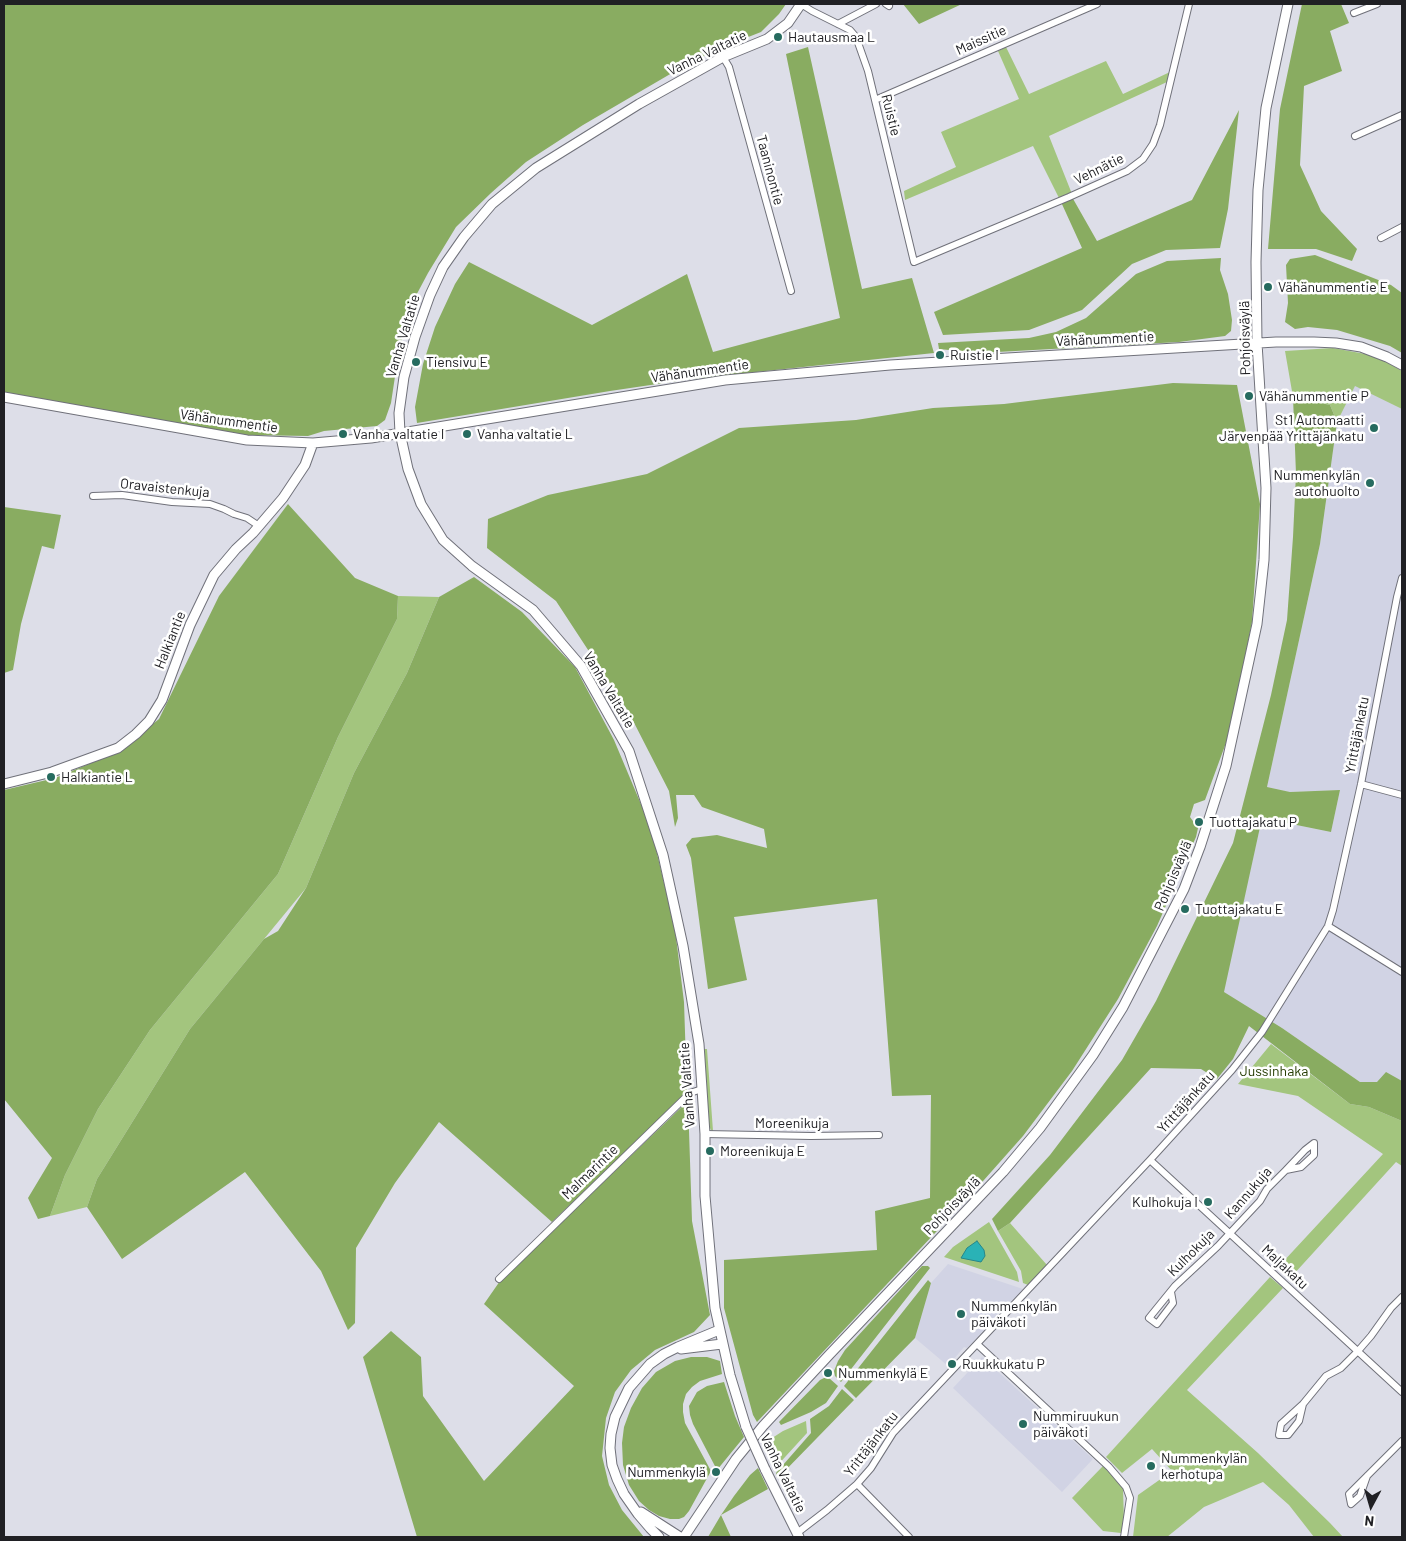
<!DOCTYPE html>
<meta charset="utf-8">
<style>
body{margin:0}
#map{position:relative;width:1406px;height:1541px;overflow:hidden;background:#dddee8;font-family:Barlow,sans-serif}
canvas{display:block}
.frame{position:absolute;inset:0;border:5px solid #202024;pointer-events:none}
.north{position:absolute;left:1346px;top:1481px;width:50px;height:50px;-webkit-text-stroke:4px #fff;paint-order:stroke;rotate:186deg;font-size:14px;font-weight:700;line-height:20px;text-align:center;color:#202024}
.north::after{content:'';display:block;margin:auto;width:18px;height:22px;background:#202024;clip-path:polygon(50% 0,100% 100%,50% 72%,0 100%)}
</style>
<div id="map">
<canvas width="1406" height="1541"></canvas>
<div class="frame"></div>
<div class="north">N</div>
</div>
<script>
const g = document.querySelector('canvas').getContext('2d');
g.lineJoin = 'round';
function fill(path, color) {
  g.fillStyle = color;
  g.fill(path, 'evenodd');
}
function shape(rows) {
  const path = new Path2D();
  for (const r of rows) {
    path.moveTo(r[0], r[1]);
    for (let i = 2; i < r.length; i += 2) path.lineTo(r[i], r[i + 1]);
  }
  return path;
}
function stroke(path, color, width, dash) {
  g.strokeStyle = color;
  g.lineWidth = width;
  g.lineCap = dash ? 'butt' : 'round';
  g.setLineDash(dash || []);
  g.stroke(path);
}
function label(font, color, halo, rows, align = 'center') {
  g.font = font + ' Barlow,sans-serif';
  g.lineWidth = 5;
  g.setLineDash([]);
  g.textBaseline = 'middle';
  g.strokeStyle = halo;
  g.fillStyle = color;
  for (const [text, x, y, turn = 0] of rows) {
    g.save();
    g.translate(x, y);
    g.rotate((+turn || 0) * Math.PI / 180);
    g.textAlign = isNaN(turn) ? turn : align;
    if (halo) g.strokeText(text, 0, 0);
    g.fillText(text, 0, 0);
    g.restore();
  }
}
fill(shape([
 [1355,385,1402,409,1402,1115,1360,1082,1282,1028,1223,992,1262,818,1331,832,1340,790,1290,792,1267,787,1320,544,1337,422],
 [948,1264,1023,1289,967,1348,964,1347,948,1366,915,1338,931,1283],
 [982,1357,1093,1459,1062,1492,953,1388]
]), '#d1d3e4');
fill(shape([
 [1006,47,1029,94,1106,61,1123,94,1170,72,1167,82,1049,136,1072,194,1060,200,1033,146,905,200,904,191,956,167,941,132,1019,99,998,51],
 [1333,348,1376,356,1402,371,1402,409,1355,386,1337,422,1330,405,1293,397,1285,351],
 [398,596,439,597,407,673,354,773,306,888,190,1029,97,1179,87,1207,50,1216,65,1175,98,1109,150,1030,278,874,338,737,397,619],
 [1271,1044,1350,1104,1369,1107,1402,1121,1402,1166,1396,1162,1293,1275,1281,1264,1383,1154,1298,1096,1238,1084],
 [704,1049,707,1049,713,1131,711,1130,709,1126,703,1052],
 [989,1222,1017,1272,1019,1282,944,1257,953,1247],
 [1010,1223,1047,1265,1028,1285,1023,1283,1021,1271,998,1231],
 [1270,1277,1283,1288,1187,1390,1258,1453,1330,1523,1343,1537,1314,1537,1289,1505,1263,1482,1204,1507,1167,1537,1133,1537,1138,1495,1172,1471,1152,1449,1122,1473,1106,1457],
 [806,1421,807,1433,775,1468,766,1442,783,1431],
 [1103,1466,1116,1477,1123,1489,1124,1521,1121,1533,1103,1531,1072,1498]
]), '#a3c57e');
fill(shape([
 [4,4,786,4,779,14,761,32,718,49,672,73,583,125,526,162,491,193,456,227,428,273,411,305,399,350,391,403,385,420,377,426,324,431,308,436,245,435,4,393],
 [903,4,962,4,919,24],
 [1302,4,1341,4,1349,23,1330,31,1342,71,1304,86,1300,165,1321,211,1357,249,1352,261,1316,249,1268,249,1280,109],
 [808,47,862,289,912,278,934,353,691,379,610,391,417,423,415,407,423,364,435,327,455,284,469,262,592,325,687,274,713,352,840,318,786,54],
 [1239,110,1228,209,1220,248,1166,250,1132,264,1082,310,1029,330,943,335,934,312,1082,248,1061,202,1072,197,1097,241,1192,200],
 [1315,255,1391,285,1402,293,1402,353,1390,346,1337,330,1308,327,1295,329,1285,322,1288,303,1286,265,1290,259],
 [1221,258,1220,270,1228,294,1232,320,1231,331,1225,336,1179,342,979,353,939,349,938,343,1029,338,1056,332,1086,318,1136,274,1167,261],
 [1173,383,1237,385,1260,504,1252,622,1230,732,1205,800,1194,804,1190,817,1198,828,1196,837,1157,926,1118,999,1072,1071,1023,1136,968,1198,757,1422,753,1415,724,1308,724,1260,877,1250,875,1211,930,1198,931,1095,892,1096,877,899,734,917,747,980,708,989,691,858,686,845,692,838,717,835,767,848,764,829,702,807,694,795,676,795,678,818,675,827,669,791,628,711,556,601,487,548,488,519,548,495,647,474,739,428,856,420,933,408,1004,404],
 [1293,397,1330,405,1337,422,1320,544,1267,787,1290,792,1340,790,1331,832,1262,818,1224,992,1282,1028,1360,1082,1377,1082,1386,1072,1402,1081,1402,1121,1369,1107,1350,1104,1249,1026,1233,1059,1217,1079,1201,1069,1151,1068,1010,1223,998,1231,992,1219,1050,1155,1122,1060,1156,1001,1233,843,1271,695,1287,620,1293,537,1296,474],
 [288,504,355,578,398,596,397,619,338,737,278,874,150,1030,98,1109,65,1175,50,1216,38,1219,28,1198,52,1158,4,1099,4,790,55,778,120,751,159,719,219,596],
 [4,507,61,515,54,549,42,546,21,624,13,670,4,673],
 [474,577,522,612,575,667,614,740,651,828,675,929,684,1002,687,1093,552,1222,439,1122,395,1183,356,1248,355,1323,348,1330,321,1271,245,1172,122,1259,87,1207,97,1179,190,1029,264,939,278,931,306,888,354,773,407,673,439,597],
 [688,1101,692,1221,710,1315,694,1332,655,1350,631,1370,615,1392,606,1418,602,1456,609,1485,622,1510,644,1537,417,1537,363,1357,391,1331,421,1357,423,1396,484,1481,574,1386,484,1304,500,1281],
 [922,1266,928,1266,930,1268,841,1382,835,1376,834,1371,838,1361,845,1350],
 [928,1280,931,1283,915,1338,856,1398,844,1386],
 [691,1357,707,1357,720,1361,722,1374,700,1381,692,1387,686,1394,683,1404,683,1412,685,1423,711,1471,689,1511,684,1517,679,1519,670,1519,659,1516,649,1510,639,1501,629,1485,623,1465,622,1443,624,1427,631,1408,642,1388,656,1372,675,1361],
 [824,1378,829,1378,838,1386,826,1403,811,1412,781,1425,779,1422,820,1380],
 [724,1382,735,1416,744,1437,717,1470,693,1424,690,1415,689,1406,697,1392,707,1386],
 [842,1389,854,1400,778,1478,776,1473,811,1433,810,1419,829,1406],
 [758,1468,768,1489,721,1515,731,1537,708,1537,721,1515,734,1496,750,1475]
]), '#89ac61');
const water = shape([
 [977,1241,984,1250,985,1256,981,1262,961,1258,967,1248,977,1241]
]);
fill(water, '#2ab2b6');
stroke(water, '#27868a', 1);
const street = shape([
 [801,4,812,11,850,30,856,37,868,71,914,262,1069,197,1127,171,1143,159,1153,144,1160,125,1189,4],
 [886,4,889,6],
 [1354,13,1377,4],
 [838,24,876,4],
 [723,57,729,67,791,291],
 [875,100,1097,4],
 [1355,136,1402,115],
 [1381,238,1402,227],
 [93,496,122,495,172,502,210,504,224,509,234,514,247,518,259,526],
 [1361,784,1402,795],
 [1328,926,1402,972],
 [705,1134,811,1136,879,1135],
 [1150,1160,1402,1392],
 [499,1279,690,1093,702,1089],
 [1171,1292,1173,1303,1157,1324,1149,1318,1175,1286,1218,1246,1260,1201,1267,1189,1286,1170,1301,1167,1314,1155,1314,1143,1305,1150,1286,1170],
 [977,1344,1109,1467,1126,1487,1130,1498,1124,1537],
 [1303,1404,1299,1421,1288,1435,1279,1435,1281,1424,1303,1404,1326,1376,1341,1368,1358,1351,1371,1336,1391,1308,1402,1297],
 [1367,1476,1360,1496,1351,1504,1349,1494,1402,1441],
 [857,1484,909,1537],
 [797,1533,827,1510,857,1484,871,1468,893,1433,1150,1160,1232,1070,1262,1032,1328,926,1333,910,1361,784,1397,597,1402,578]
]);
const secondary = shape([
 [4,397,247,440,313,443,371,438,725,380,890,365,1276,342,1314,342,1336,343,1361,347,1387,357,1402,365],
 [4,784,52,772,118,748,136,734,149,721,162,700,190,625,214,575,236,549,253,533,283,498,305,465,313,443],
 [681,1349,722,1344],
 [746,1427,730,1375,715,1308,705,1196,705,1134,699,1044,683,946,663,855,629,751,581,666,533,610,472,566,443,540,421,504,408,469,400,433,399,413,404,377,415,337,430,295,443,267,464,237,492,204,536,168,639,104,723,57,767,39,788,23,801,4],
 [765,1469,799,1537],
 [641,1512,680,1537],
 [659,1537,650,1528,638,1514,624,1494,617,1479,612,1465,610,1448,611,1434,615,1417,629,1388,650,1364,664,1354,678,1347,719,1330],
 [684,1537,736,1459,763,1426,829,1355,1003,1172,1040,1128,1093,1055,1123,1007,1184,889,1200,847,1226,766,1257,624,1264,560,1266,488,1257,343,1256,262,1258,190,1266,108,1288,4]
]);
stroke(street, '#70717a', 8);
stroke(secondary, '#70717a', 11);
stroke(street, '#fff', 6);
stroke(secondary, '#fff', 9);
const secondaryBridge = shape([
 [746,1427,765,1469]
]);
stroke(secondaryBridge, '#70717a', 11, []);
stroke(secondaryBridge, '#fff', 9);
for (const [x, y, r, color] of [
 [778,37,5,"#266b5f"],
 [1268,287,5,"#266b5f"],
 [940,355,5,"#266b5f"],
 [416,362,5,"#266b5f"],
 [1249,396,5,"#266b5f"],
 [1374,428,5,"#266b5f"],
 [343,434,5,"#266b5f"],
 [467,434,5,"#266b5f"],
 [1370,483,5,"#266b5f"],
 [51,777,5,"#266b5f"],
 [1199,822,5,"#266b5f"],
 [1185,909,5,"#266b5f"],
 [710,1151,5,"#266b5f"],
 [1208,1202,5,"#266b5f"],
 [961,1314,5,"#266b5f"],
 [952,1364,5,"#266b5f"],
 [828,1373,5,"#266b5f"],
 [1023,1424,5,"#266b5f"],
 [1151,1466,5,"#266b5f"],
 [716,1472,5,"#266b5f"]
]) {
  const dot = new Path2D();
  dot.arc(x, y, r, 0, 2 * Math.PI);
  g.fillStyle = color;
  g.fill(dot);
  stroke(dot, '#fff', 2);
}
label('14px', '#202024', '#fff', [
 ["Hautausmaa L",788,37],
 ["Vähänummentie E",1278,287],
 ["Ruistie I",950,355],
 ["Tiensivu E",426,362],
 ["Vähänummentie P",1259,396],
 ["St1 Automaatti",1364,420,"right"],
 ["Järvenpää Yrittäjänkatu",1364,436,"right"],
 ["Vanha valtatie I",353,434],
 ["Vanha valtatie L",477,434],
 ["Nummenkylän",1360,475,"right"],
 ["autohuolto",1360,491,"right"],
 ["Halkiantie L",61,777],
 ["Tuottajakatu P",1209,822],
 ["Tuottajakatu E",1195,909],
 ["Moreenikuja E",720,1151],
 ["Kulhokuja I",1198,1202,"right"],
 ["Nummenkylän",971,1306],
 ["päiväkoti",971,1322],
 ["Ruukkukatu P",962,1364],
 ["Nummenkylä E",838,1373],
 ["Nummiruukun",1033,1416],
 ["päiväkoti",1033,1432],
 ["Nummenkylän",1161,1458],
 ["kerhotupa",1161,1474],
 ["Nummenkylä",706,1472,"right"]
], 'left');
label('14px', '#202024', '#fff', [
 ["Maissitie",981,40,-24],
 ["Vanha Valtatie",707,53,-26],
 ["Ruistie",891,115,76],
 ["Vehnätie",1099,169,-26],
 ["Taaninontie",770,170,75],
 ["Vanha Valtatie",403,336,-73],
 ["Pohjoisväylä",1245,338,-91],
 ["Vähänummentie",1105,339,-3],
 ["Vähänummentie",700,371,-8],
 ["Vähänummentie",229,421,8],
 ["Oravaistenkuja",165,488,6],
 ["Halkiantie",170,640,-68],
 ["Vanha Valtatie",609,690,59],
 ["Yrittäjänkatu",1357,735,-79],
 ["Pohjoisväylä",1173,876,-67],
 ["Vanha Valtatie",687,1085,-94],
 ["Yrittäjänkatu",1186,1102,-48],
 ["Moreenikuja",792,1123],
 ["Malmarintie",590,1172,-44],
 ["Kannukuja",1248,1193,-49],
 ["Pohjoisväylä",952,1206,-46],
 ["Kulhokuja",1191,1253,-45],
 ["Maljakatu",1285,1267,43],
 ["Yrittäjänkatu",871,1444,-52],
 ["Vanha Valtatie",783,1473,64]
]);
label('14px', '#263c03', '#fff', [
 ["Jussinhaka",1274,1071]
]);
</script>
